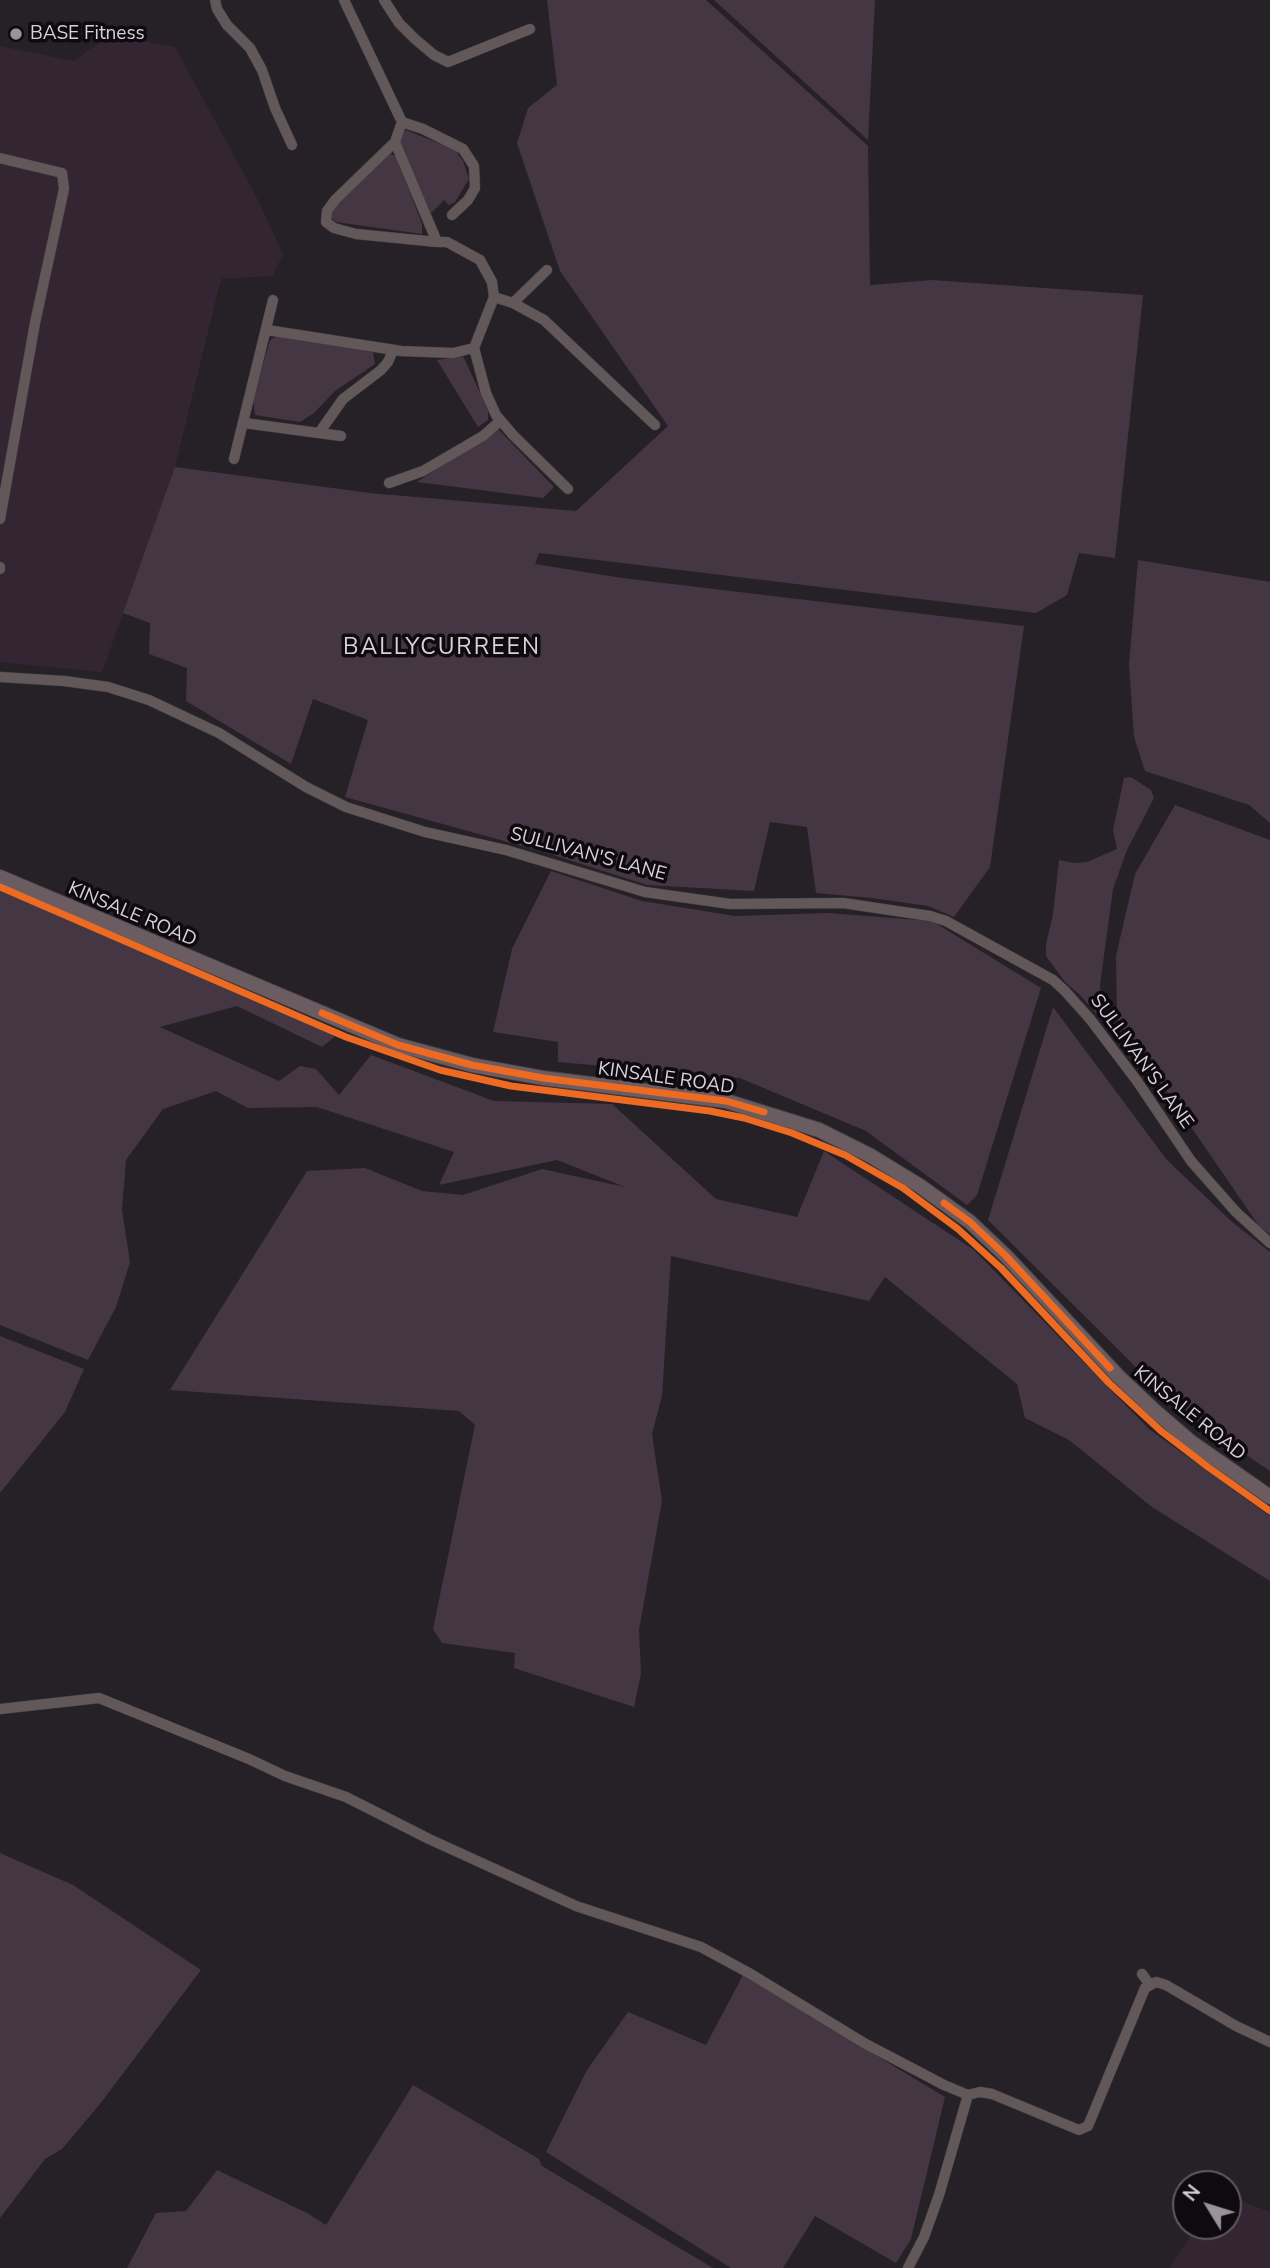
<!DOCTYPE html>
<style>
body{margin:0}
#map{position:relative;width:1270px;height:2268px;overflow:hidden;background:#262126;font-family:"Nunito Sans",sans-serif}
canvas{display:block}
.north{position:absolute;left:1172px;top:2170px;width:70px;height:70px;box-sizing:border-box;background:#0f0a0f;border:2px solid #5f5a5f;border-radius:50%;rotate:308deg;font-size:19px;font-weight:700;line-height:28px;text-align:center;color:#d8d1d7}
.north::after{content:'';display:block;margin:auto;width:24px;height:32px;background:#9a9399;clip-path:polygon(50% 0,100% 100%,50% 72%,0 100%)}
</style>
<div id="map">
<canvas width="1270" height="2268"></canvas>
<div class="north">N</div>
</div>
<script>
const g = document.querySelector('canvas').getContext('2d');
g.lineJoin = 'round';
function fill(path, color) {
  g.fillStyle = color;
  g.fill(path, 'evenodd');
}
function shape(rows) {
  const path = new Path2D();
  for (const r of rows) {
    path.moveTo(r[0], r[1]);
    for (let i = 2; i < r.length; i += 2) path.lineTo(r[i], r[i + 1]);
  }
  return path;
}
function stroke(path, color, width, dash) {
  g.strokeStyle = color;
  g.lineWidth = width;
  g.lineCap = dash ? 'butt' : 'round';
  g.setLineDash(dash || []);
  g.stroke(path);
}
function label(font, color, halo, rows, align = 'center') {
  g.font = font + ' "Nunito Sans",sans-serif';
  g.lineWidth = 7;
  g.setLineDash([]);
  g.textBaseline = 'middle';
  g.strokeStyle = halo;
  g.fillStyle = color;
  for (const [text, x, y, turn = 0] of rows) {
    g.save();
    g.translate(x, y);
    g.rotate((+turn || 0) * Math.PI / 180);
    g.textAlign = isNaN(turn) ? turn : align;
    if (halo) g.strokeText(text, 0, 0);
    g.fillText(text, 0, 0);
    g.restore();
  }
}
fill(shape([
 [111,35,175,47,256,196,283,254,273,276,221,279,173,475,102,672,0,662,0,46,73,61],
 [1228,2196,1270,2212,1270,2268,1169,2268,1198,2226,1228,2226]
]), '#342533');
fill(shape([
 [547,0,706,0,868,146,870,285,932,280,1143,295,1115,558,1079,553,1067,595,1036,613,539,553,535,564,622,578,1024,626,990,867,954,917,928,906,872,898,816,893,807,827,770,822,754,891,647,885,544,852,345,797,368,720,313,699,291,764,186,701,187,668,149,654,150,623,123,613,175,467,370,493,576,511,668,426,560,271,517,143,528,108,557,85],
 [714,0,875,0,868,140],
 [406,130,455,150,463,161,469,179,455,202,449,205,444,200,430,214,399,139],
 [390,154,396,156,422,224,422,234,336,222,331,217,332,209],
 [279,335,373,352,375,364,335,391,314,413,300,422,255,415,253,399,270,340],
 [463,356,488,410,488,420,478,427,437,360],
 [498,429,554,487,543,498,417,482],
 [1138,560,1270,582,1270,823,1249,805,1145,771,1134,737,1129,664],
 [1131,777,1151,790,1154,798,1127,850,1113,889,1100,985,1102,1020,1079,994,1065,982,1046,956,1046,944,1053,914,1059,860,1074,863,1087,862,1117,849,1113,830,1124,778],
 [1175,805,1270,840,1270,1234,1259,1226,1117,1019,1116,956,1135,874],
 [551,871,642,901,735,916,828,913,932,921,1041,988,977,1195,967,1205,866,1131,740,1078,558,1062,558,1042,493,1032,512,949],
 [0,886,338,1034,322,1047,237,1006,160,1027,279,1081,300,1066,316,1069,339,1095,371,1055,494,1101,612,1104,716,1199,797,1217,824,1151,974,1250,1149,1429,1270,1516,1270,1581,1152,1507,1069,1440,1025,1418,1017,1384,885,1277,869,1301,671,1256,662,1396,652,1434,662,1501,639,1630,641,1673,634,1707,514,1668,515,1653,442,1643,433,1629,475,1425,459,1411,170,1390,307,1171,365,1168,422,1191,463,1195,542,1169,625,1187,557,1160,439,1185,454,1152,317,1107,248,1108,216,1091,163,1109,126,1160,122,1210,130,1262,116,1307,88,1360,0,1325],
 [1053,1007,1167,1160,1231,1221,1270,1252,1270,1471,1177,1408,988,1220],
 [0,1336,84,1369,65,1412,0,1493],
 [0,1853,73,1885,201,1970,100,2104,62,2149,45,2159,0,2218],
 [743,1975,945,2097,911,2239,896,2263,815,2216,783,2268,731,2268,546,2152,587,2070,628,2012,706,2045],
 [413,2085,539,2159,542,2166,713,2268,127,2268,156,2213,186,2211,217,2170,307,2213,326,2225]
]), '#443743');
const minor = shape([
 [215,0,217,9,227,25,250,48,262,70,275,108,292,145],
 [344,0,402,122,395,142,437,242,447,242,480,260,492,282,494,297,474,348,486,393,496,415,513,435,568,489],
 [384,0,399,23,415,39,434,55,448,62,530,29],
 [402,122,423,129,463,149,474,166,475,188,468,200,452,215],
 [395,142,335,200,327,211,326,222,334,228,356,234,437,242],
 [0,158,62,173,64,189,35,323,0,519],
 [494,297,513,303,544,320,655,425],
 [513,303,547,270],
 [267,330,401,351,453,353,474,348],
 [244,423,341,436],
 [319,433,343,399,381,370,388,362,393,350],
 [234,459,273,300],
 [389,483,423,471,483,436,500,421],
 [0,567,0,569],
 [0,677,64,681,108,687,149,700,219,733,306,787,346,807,425,832,506,850,645,892,730,904,843,903,930,916,946,921,1053,980,1065,991,1090,1019,1137,1081,1191,1161,1236,1212,1270,1243],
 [0,1709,99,1698,249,1759,285,1776,346,1797,429,1839,576,1906,701,1947,749,1973,864,2043,944,2085,968,2095],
 [1142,1974,1150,1985],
 [968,2095,980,2092,992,2094,1079,2130,1088,2126,1145,1988,1156,1982,1166,1985,1236,2026,1270,2042],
 [908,2268,924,2237,939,2195,968,2095]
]);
const highway = shape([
 [0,877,398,1045,472,1065,543,1078,726,1101,819,1130,871,1156,920,1186,970,1222,1006,1256,1118,1376,1155,1411,1191,1442,1270,1497]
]);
stroke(minor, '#423e41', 11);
stroke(highway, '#423e41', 16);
stroke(minor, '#625759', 10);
stroke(highway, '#6a5c61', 14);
stroke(shape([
 [0,887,346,1037,440,1070,511,1086,710,1111,744,1118,792,1133,845,1155,903,1188,958,1229,1001,1268,1109,1383,1161,1431,1208,1467,1270,1511],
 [322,1013,398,1045,472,1065,543,1078,726,1101,764,1112],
 [944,1203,970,1222,1006,1256,1110,1368]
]), '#ed6a23', 7);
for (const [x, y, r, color] of [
 [16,34,7,"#9a9399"]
]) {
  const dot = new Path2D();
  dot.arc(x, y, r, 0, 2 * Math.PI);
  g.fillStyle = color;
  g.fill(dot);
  stroke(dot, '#0f0a0f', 2.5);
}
label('19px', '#d8d1d7', '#0f0a0f', [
 ["BASE Fitness",30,34]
], 'left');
label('19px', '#d8d1d7', '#0f0a0f', [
 ["SULLIVAN'S LANE",588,855,15],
 ["KINSALE ROAD",132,915,23],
 ["SULLIVAN'S LANE",1141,1062,54],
 ["KINSALE ROAD",666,1079,8],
 ["KINSALE ROAD",1189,1414,39]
]);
g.letterSpacing = '2px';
label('23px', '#d8d1d7', '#0f0a0f', [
 ["BALLYCURREEN",442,648]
]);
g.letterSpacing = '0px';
</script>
